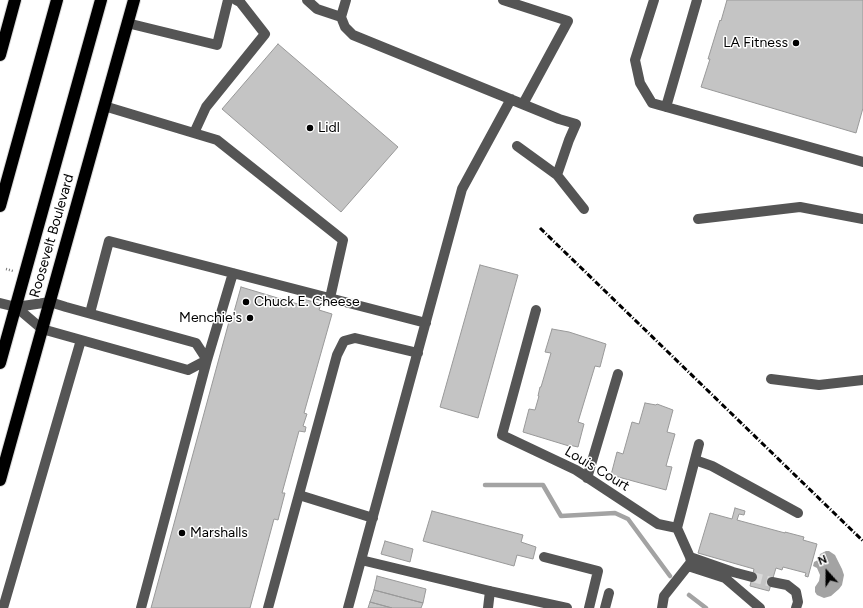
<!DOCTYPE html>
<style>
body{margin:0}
#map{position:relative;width:863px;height:608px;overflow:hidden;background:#fff;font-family:Figtree,sans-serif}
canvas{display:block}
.north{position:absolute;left:807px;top:552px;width:40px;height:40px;-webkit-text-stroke:3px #fff;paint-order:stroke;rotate:339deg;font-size:11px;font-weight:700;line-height:16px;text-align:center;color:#000}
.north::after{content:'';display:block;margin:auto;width:14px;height:18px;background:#000;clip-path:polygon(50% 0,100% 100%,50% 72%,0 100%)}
</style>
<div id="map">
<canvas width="863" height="608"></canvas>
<div class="north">N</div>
</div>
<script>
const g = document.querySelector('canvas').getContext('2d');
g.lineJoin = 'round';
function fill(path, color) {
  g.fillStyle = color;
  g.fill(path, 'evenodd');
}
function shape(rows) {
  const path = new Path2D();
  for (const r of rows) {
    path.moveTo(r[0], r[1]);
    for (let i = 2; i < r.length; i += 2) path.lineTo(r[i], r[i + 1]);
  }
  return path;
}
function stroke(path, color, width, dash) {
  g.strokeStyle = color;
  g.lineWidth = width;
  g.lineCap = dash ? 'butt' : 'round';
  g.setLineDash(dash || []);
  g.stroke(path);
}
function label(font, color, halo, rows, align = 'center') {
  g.font = font + ' Figtree,sans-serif';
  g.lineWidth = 3;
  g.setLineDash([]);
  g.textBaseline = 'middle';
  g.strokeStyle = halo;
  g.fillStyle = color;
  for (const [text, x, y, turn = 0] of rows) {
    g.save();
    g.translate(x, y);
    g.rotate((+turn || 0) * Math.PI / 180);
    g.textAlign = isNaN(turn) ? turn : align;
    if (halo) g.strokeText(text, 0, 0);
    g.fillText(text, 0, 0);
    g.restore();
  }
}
fill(shape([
 [826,551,829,551,835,555,842,569,844,575,842,585,839,589,831,596,824,598,817,595,815,592,815,587,819,581,820,575,817,568,813,566,814,562,818,560,820,554]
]), '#a3a3a3');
stroke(shape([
 [485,485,543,485,561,516,615,513,628,519,670,576],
 [689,595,706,608]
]), '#a3a3a3', 4.5);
const building = shape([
 [727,0,863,0,863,108,856,133,701,87,710,59,708,59,720,20,721,21,727,0],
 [278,44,398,147,341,212,222,109,278,44],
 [480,265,518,275,478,418,440,407,480,265],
 [241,287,301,305,303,299,321,304,319,310,332,314,304,413,307,414,303,426,306,427,305,432,299,431,282,493,285,493,278,520,274,519,250,608,151,608,230,318,232,319,241,287],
 [552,329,569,332,606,344,600,367,595,366,578,422,584,424,578,447,569,445,569,446,523,432,529,409,535,410,539,396,538,396,540,387,541,387,551,353,545,352,552,329],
 [645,403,656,405,657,404,673,410,667,432,675,434,666,466,672,467,666,490,611,475,617,452,623,454,632,422,639,424,645,403],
 [735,508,745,511,744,515,739,514,737,520,785,533,785,532,804,537,803,540,817,544,808,577,805,576,806,573,783,567,782,570,776,568,769,591,750,586,754,569,698,553,710,513,732,519,735,508],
 [432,511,523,535,521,542,536,547,533,559,517,555,514,566,423,541,432,511],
 [385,541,413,549,410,562,381,554,385,541],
 [377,576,426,589,423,603,374,590,377,576],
 [374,590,423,603,421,608,392,608,370,602,374,590],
 [370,602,392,608,368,608,370,602]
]);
fill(building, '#c4c4c4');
stroke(building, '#999', 1);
stroke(shape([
 [752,577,772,582]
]), '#d9d9d9', 10, [10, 5]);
const highway = shape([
 [0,55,15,0],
 [0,206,57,0],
 [0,363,101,0],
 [0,480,134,0]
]);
stroke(highway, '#dbdbdb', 14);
stroke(shape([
 [6,269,13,271]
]), '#777', 2.5, [1, 2]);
stroke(shape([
 [307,0,317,9,341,17],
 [346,0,341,17,345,27,353,35,559,119,576,124,569,140,557,175,584,209],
 [503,0,568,21,523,104],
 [654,0,635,60,640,83,652,103,863,162],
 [127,23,217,45,228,0],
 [104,106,217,140,343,240,330,298],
 [666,107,697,0],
 [194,133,206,107,265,34,240,2,236,0],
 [517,146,557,175],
 [698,219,800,207,863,219],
 [0,303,16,307,50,302,66,307,196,343,207,360,188,370,42,329,16,307],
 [536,310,502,435,576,470,658,524,677,528],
 [90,313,109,241,426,323],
 [771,379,819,385,863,380],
 [695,460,712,466,798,513],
 [587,478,618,374],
 [299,495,373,518],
 [544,557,598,571,589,608],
 [690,557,733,572,752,577],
 [361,560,490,591,567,608],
 [688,566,725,578,760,608],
 [772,582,787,585,796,592,798,602,796,608],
 [3,608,81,340],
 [141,608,207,360,233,273],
 [268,608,337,355,344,341,355,338,418,353],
 [348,608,462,189,511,99],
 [488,608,490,591],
 [605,608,609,593],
 [662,608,664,596,691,562,690,557,677,528,699,444]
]), '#555', 10);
stroke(highway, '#000', 12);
stroke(shape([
 [540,228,863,541]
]), '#000', 3, [6, 2, 1, 2]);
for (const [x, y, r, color] of [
 [796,43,4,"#000"],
 [310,128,4,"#000"],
 [246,302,4,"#000"],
 [250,318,4,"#000"],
 [182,533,4,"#000"]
]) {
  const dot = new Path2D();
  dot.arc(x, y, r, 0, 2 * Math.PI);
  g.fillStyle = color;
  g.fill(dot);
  stroke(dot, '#fff', 1.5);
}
label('14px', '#000', '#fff', [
 ["LA Fitness",788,43,"right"],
 ["Lidl",318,128],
 ["Chuck E. Cheese",254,302],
 ["Menchie's",242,318,"right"],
 ["Marshalls",190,533]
], 'left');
label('14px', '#000', '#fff', [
 ["Roosevelt Boulevard",52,236,-74],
 ["Louis Court",597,469,31]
]);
</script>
